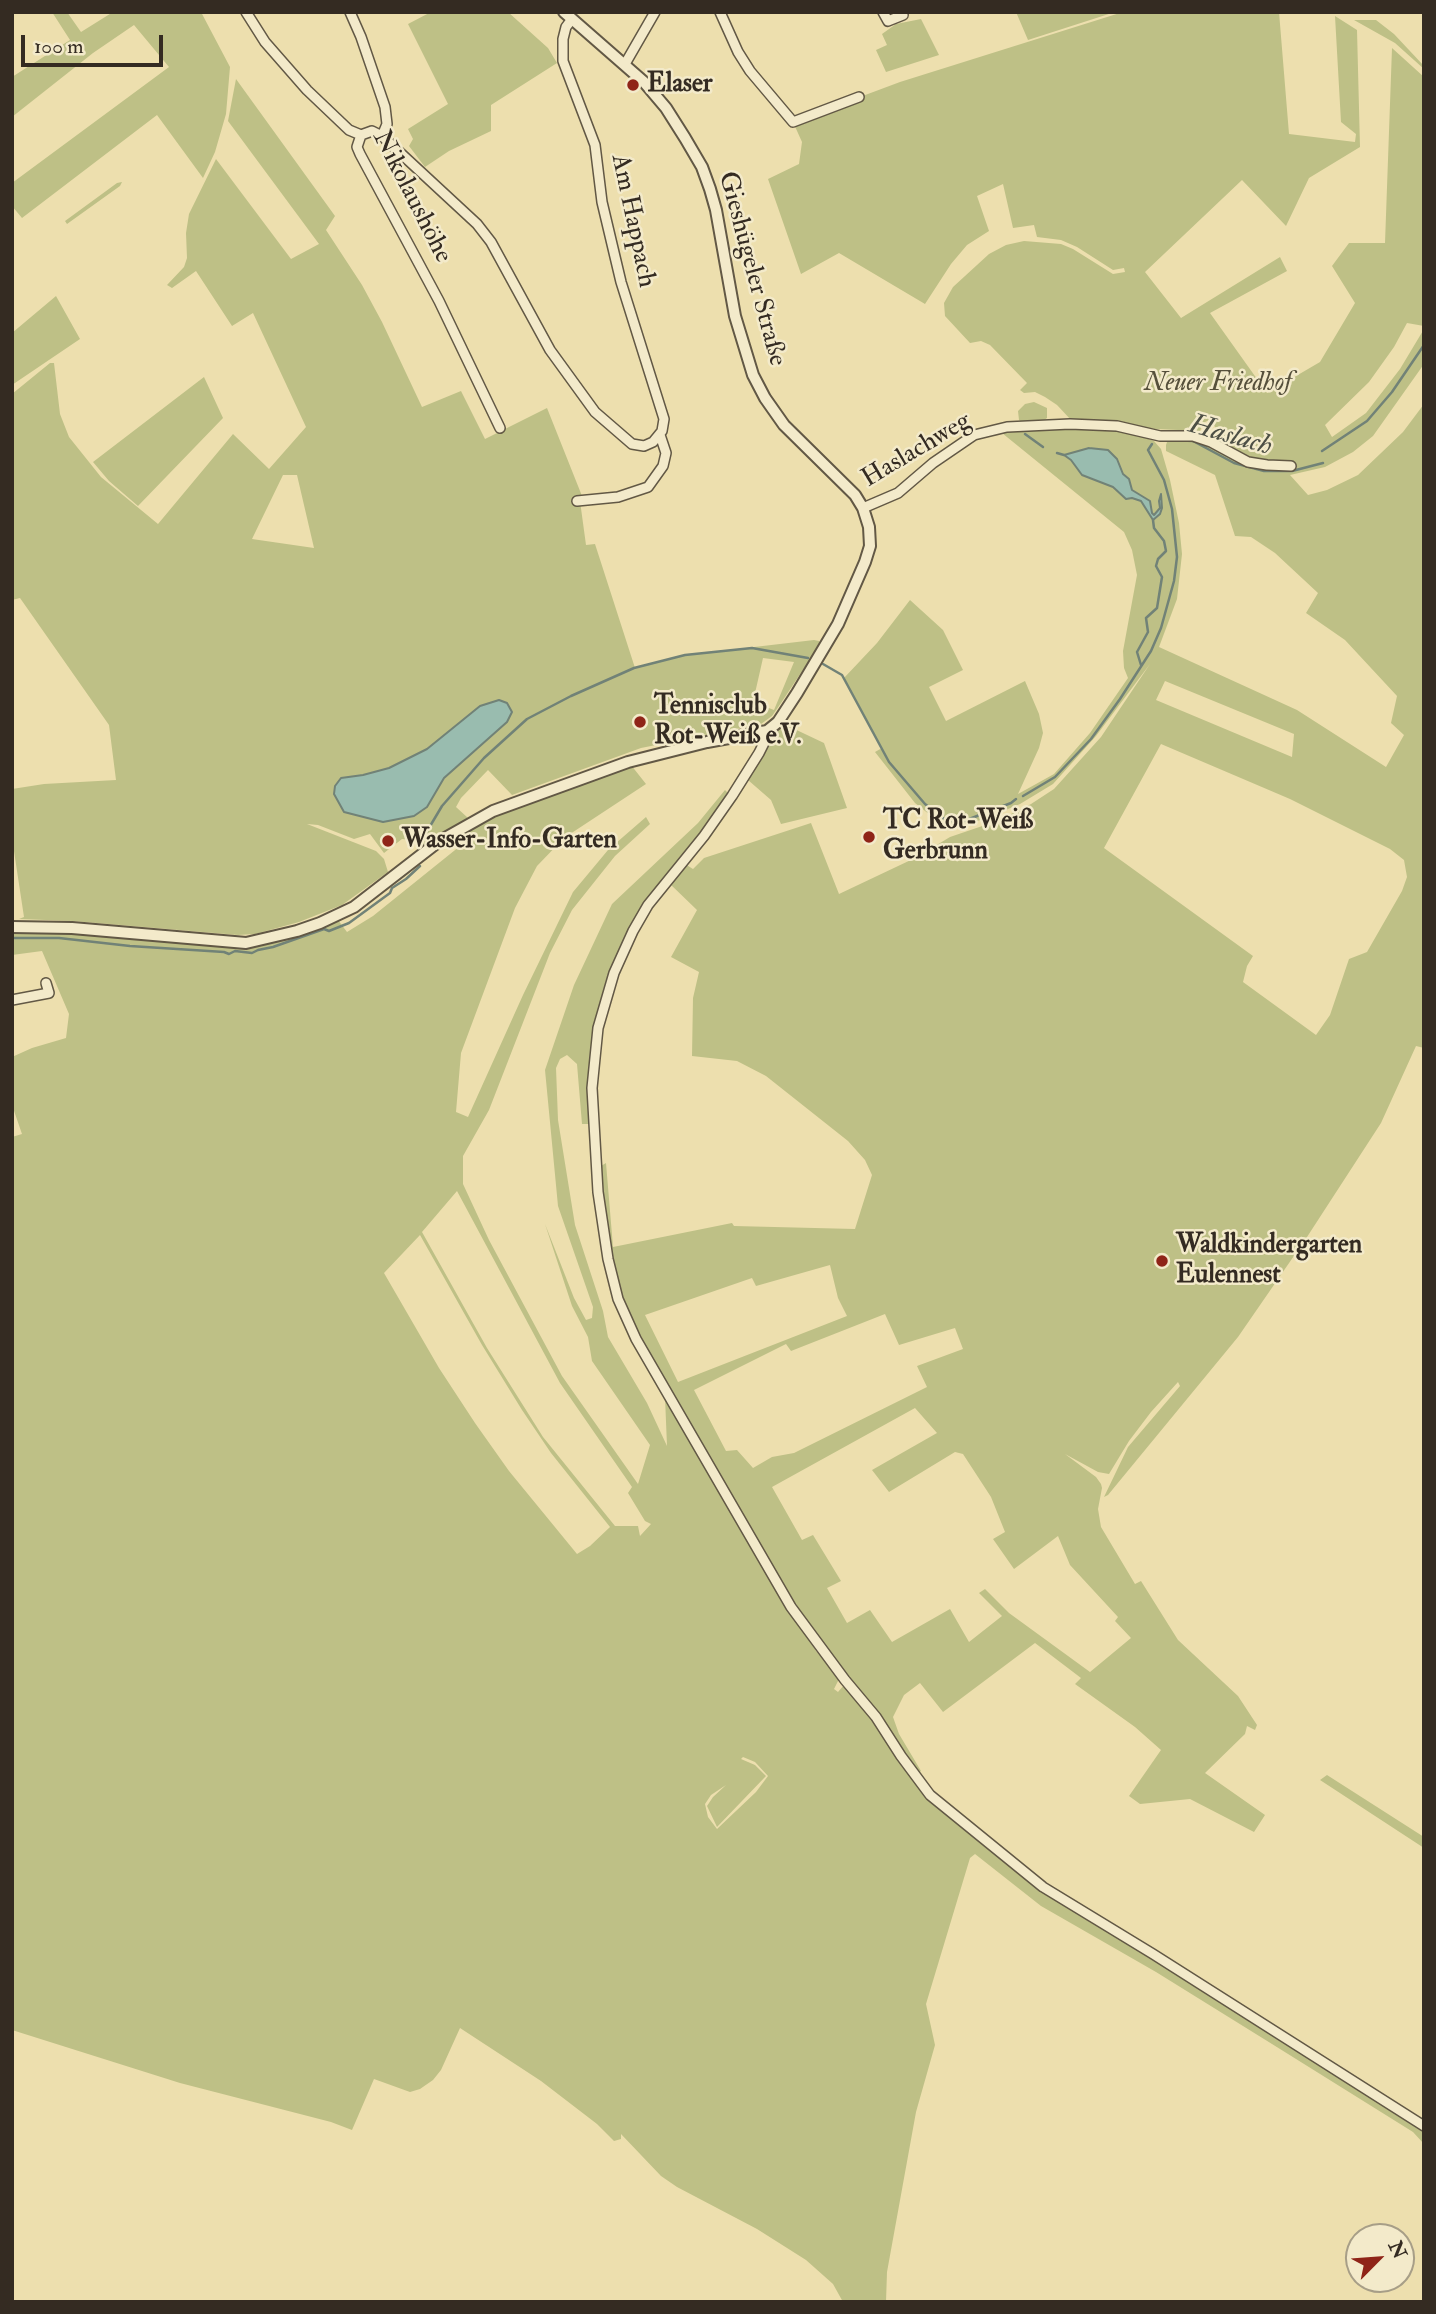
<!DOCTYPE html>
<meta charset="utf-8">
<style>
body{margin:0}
#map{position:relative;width:1436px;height:2314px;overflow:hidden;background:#eddfae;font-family:"IM FELL Double Pica",serif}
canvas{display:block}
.frame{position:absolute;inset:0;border:14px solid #342b22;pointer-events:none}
.north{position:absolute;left:1345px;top:2223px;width:70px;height:70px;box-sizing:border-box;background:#f3eaca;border:2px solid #a79e87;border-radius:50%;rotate:65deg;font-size:19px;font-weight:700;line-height:28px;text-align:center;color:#342b22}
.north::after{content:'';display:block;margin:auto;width:24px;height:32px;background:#8f2418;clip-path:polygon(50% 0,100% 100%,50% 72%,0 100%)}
.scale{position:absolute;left:21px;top:35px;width:142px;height:32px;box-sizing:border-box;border:4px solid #342b22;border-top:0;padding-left:9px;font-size:21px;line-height:24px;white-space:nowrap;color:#342b22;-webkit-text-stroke:5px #f3eaca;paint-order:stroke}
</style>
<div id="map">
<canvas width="1436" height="2314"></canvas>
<div class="frame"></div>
<div class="north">N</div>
<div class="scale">100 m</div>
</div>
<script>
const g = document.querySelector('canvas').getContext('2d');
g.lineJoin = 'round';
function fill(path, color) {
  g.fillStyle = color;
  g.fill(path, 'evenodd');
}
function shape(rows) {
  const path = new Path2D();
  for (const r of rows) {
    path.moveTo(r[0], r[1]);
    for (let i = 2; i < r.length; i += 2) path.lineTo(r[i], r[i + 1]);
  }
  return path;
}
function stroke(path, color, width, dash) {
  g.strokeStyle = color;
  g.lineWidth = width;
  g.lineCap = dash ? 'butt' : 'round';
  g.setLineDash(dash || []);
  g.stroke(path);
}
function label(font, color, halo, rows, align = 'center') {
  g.font = font + ' "IM FELL Double Pica",serif';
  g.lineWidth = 5;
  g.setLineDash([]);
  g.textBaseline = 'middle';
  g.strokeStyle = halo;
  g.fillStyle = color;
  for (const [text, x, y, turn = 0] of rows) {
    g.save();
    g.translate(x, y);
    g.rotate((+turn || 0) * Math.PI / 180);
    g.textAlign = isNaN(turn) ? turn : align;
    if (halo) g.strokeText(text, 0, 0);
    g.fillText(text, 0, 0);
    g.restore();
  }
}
fill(shape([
 [52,12,67,12,81,32,113,12,201,12,230,67,226,114,215,152,203,178,157,115,22,218,12,206,12,183,169,67,134,25,93,53,12,117,12,77,70,40],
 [431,12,508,12,548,48,557,63,491,105,491,131,449,151,425,167,409,146,413,139,408,129,448,104,408,24],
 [1016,12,1115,12,1028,40],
 [1123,12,1279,12,1289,134,1355,142,1356,134,1341,122,1335,16,1357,30,1360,147,1309,178,1286,226,1242,180,1145,272,1181,318,1280,257,1287,271,1210,313,1267,393,1320,362,1355,303,1332,266,1349,243,1385,243,1392,48,1424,77,1424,326,1407,323,1394,347,1369,382,1325,425,1332,437,1366,413,1400,369,1424,329,1424,364,1373,436,1353,452,1325,467,1290,475,1308,495,1327,490,1358,475,1403,432,1424,404,1424,1048,1416,1046,1381,1123,1307,1237,1238,1337,1108,1495,1104,1497,1128,1447,1180,1386,1178,1382,1151,1412,1129,1441,1109,1474,1098,1472,1065,1454,1096,1477,1101,1484,1102,1488,1098,1509,1101,1527,1135,1584,1141,1581,1178,1640,1238,1696,1257,1725,1255,1730,1247,1726,1245,1734,1205,1773,1265,1815,1254,1832,1190,1799,1140,1804,1129,1796,1161,1750,1135,1727,1075,1684,1081,1678,1035,1643,943,1712,920,1683,904,1695,893,1717,899,1734,921,1771,917,1774,891,1732,823,1645,795,1606,642,1344,619,1295,605,1227,601,1166,606,1163,613,1247,732,1223,734,1226,855,1229,872,1175,865,1160,848,1141,766,1076,737,1061,692,1056,693,998,699,972,671,957,697,910,669,883,685,864,693,869,704,858,811,823,839,894,915,858,950,837,997,821,1031,804,1054,789,1101,737,1150,664,1096,736,1053,784,1020,804,984,819,952,828,944,826,915,803,875,752,882,748,844,678,877,643,910,600,943,630,963,670,929,687,946,721,1025,681,1039,714,1043,733,1039,748,1018,794,1054,774,1090,733,1128,678,1124,668,1123,651,1137,575,1132,550,1124,532,1002,433,1015,430,1074,428,1123,430,1154,441,1161,449,1170,480,1179,523,1182,554,1177,599,1159,647,1297,710,1386,767,1404,735,1391,723,1397,696,1345,640,1306,613,1318,593,1275,553,1251,537,1235,536,1215,475,1166,451,1166,445,1168,439,1188,438,1205,442,1235,459,1291,466,1291,462,1271,461,1244,456,1220,443,1224,437,1209,420,1203,423,1200,431,1156,429,1072,421,1057,405,1045,397,1035,392,1024,393,1020,390,1027,383,990,345,981,341,970,343,945,316,944,303,953,287,989,254,1006,245,1024,241,1061,244,1073,249,1113,274,1125,272,1124,268,1113,270,1077,247,1061,240,1037,237,1034,225,1013,228,1003,184,977,196,989,231,967,245,951,264,925,304,839,253,801,274,768,179,799,164,802,142,793,122,900,82],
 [1165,681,1294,734,1292,757,1156,700],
 [1161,744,1290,799,1390,849,1404,860,1407,877,1402,891,1367,952,1349,959,1330,1015,1316,1035,1243,982,1247,966,1253,956,1104,848],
 [830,1265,838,1298,847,1316,678,1382,645,1315,752,1278,756,1286],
 [885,1314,899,1345,955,1328,963,1349,917,1366,927,1387,794,1453,772,1457,753,1468,737,1450,726,1451,694,1390,786,1344,791,1351],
 [915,1408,937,1433,872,1470,889,1492,955,1452,963,1454,991,1497,1005,1532,993,1539,1014,1569,1058,1536,1070,1565,1118,1617,1115,1621,1131,1638,1090,1672,1009,1613,985,1589,979,1593,1002,1616,969,1642,950,1609,892,1642,870,1610,847,1623,827,1588,841,1581,813,1535,802,1540,772,1487],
 [921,19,939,55,886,72,876,50,887,45,882,34,896,24],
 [1354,20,1376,20,1394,34,1424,66,1424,69,1395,43],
 [236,79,335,216,326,230,362,285,382,322,422,407,461,391,485,439,547,408,584,501,580,501,586,545,595,544,635,668,686,655,814,640,819,641,820,644,781,703,772,716,761,724,641,748,512,795,488,770,461,798,456,807,468,818,420,847,412,840,402,839,384,853,370,834,354,839,318,825,307,824,376,851,384,859,388,872,342,905,299,922,255,934,238,935,73,921,19,919,24,917,12,838,12,789,44,784,116,780,109,725,20,598,12,600,12,394,50,363,54,363,60,414,69,437,101,477,158,524,233,434,269,469,306,427,253,313,232,326,196,271,172,288,167,285,184,267,187,258,186,233,189,214,216,159,291,259,319,244,228,121],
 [283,475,297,475,314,548,252,539],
 [763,658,794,662,774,710,753,702],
 [122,182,120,186,67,224,65,221,117,183],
 [56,296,80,339,12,385,12,333],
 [204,377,223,418,138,506,109,481,93,462],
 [1034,402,1047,408,1047,418,1043,421,1022,422,1019,420,1018,411,1025,404],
 [786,725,824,743,847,808,781,824,771,800,748,780,780,727],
 [631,765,646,784,564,838,537,866,515,908,461,1053,456,1112,468,1117,523,995,573,892,608,850,646,817,650,824,615,856,572,910,550,953,489,1110,463,1156,463,1184,489,1240,562,1376,638,1484,650,1445,592,1361,588,1337,572,1306,545,1224,574,1298,586,1320,592,1318,593,1307,558,1206,545,1070,574,985,612,904,698,823,725,790,728,793,713,818,650,897,614,965,597,1018,591,1124,582,1124,577,1064,567,1055,560,1059,556,1068,558,1120,575,1225,603,1311,608,1337,647,1403,667,1446,665,1397,816,1651,837,1674,839,1679,834,1689,838,1692,844,1685,891,1744,902,1767,1058,1901,1152,1957,1424,2126,1424,2144,1413,2132,1272,2044,1156,1972,1041,1906,975,1854,970,1858,926,2004,935,2045,916,2112,887,2272,886,2302,843,2302,833,2284,806,2260,757,2229,677,2187,661,2176,621,2134,621,2139,614,2141,597,2124,541,2081,460,2028,441,2070,433,2080,420,2089,410,2092,374,2079,352,2130,331,2122,180,2083,12,2030,12,1137,22,1134,12,1105,12,1057,32,1048,66,1038,69,1014,42,951,12,955,12,929,224,947,243,947,285,940,338,920,347,932,373,916,470,838,473,840,467,829,493,814],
 [457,1191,560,1383,632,1487,628,1493,645,1521,651,1524,640,1536,638,1526,615,1526,543,1437,487,1348,422,1232],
 [420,1235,482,1345,522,1410,551,1453,610,1527,590,1546,577,1554,509,1471,475,1423,439,1368,384,1273],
 [743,1757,755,1762,768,1776,756,1792,717,1829,708,1817,705,1804,711,1795,726,1785,713,1797,707,1806,717,1827,766,1776,755,1765,741,1759],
 [1327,1775,1424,1837,1424,1848,1320,1780]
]), '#bec086');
const water = shape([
 [1089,448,1108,450,1117,459,1123,474,1129,479,1132,490,1150,501,1152,513,1154,515,1160,508,1159,501,1161,494,1162,508,1160,514,1153,520,1141,501,1132,498,1126,499,1113,487,1082,475,1071,460,1064,455,1089,448],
 [499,700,507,703,512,712,507,722,444,778,427,807,414,816,383,822,344,812,334,794,335,786,341,778,363,775,389,768,427,749,480,706,499,700]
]);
fill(water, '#99bcaf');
stroke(water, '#718277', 2);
stroke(shape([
 [1025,434,1043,447],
 [1172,440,1193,441,1234,463,1264,471,1292,471,1323,463],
 [1322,451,1367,421,1392,392,1424,345],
 [1057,453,1064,455],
 [823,664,842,675,889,762,925,804,947,821,964,821,1011,803,1016,799],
 [1141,665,1137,652,1148,632,1146,618,1157,608,1162,577,1156,566,1158,559,1166,551,1164,541,1154,528,1153,520],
 [1023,796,1055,777,1091,739,1120,699,1151,651,1161,628,1174,581,1177,557,1172,509,1164,480,1148,450,1152,444],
 [423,838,442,806,484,758,527,719,571,696,634,668,685,655,752,648,808,658],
 [12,938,59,938,130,946,224,952,229,954,235,951,252,953,258,950,273,947,324,929,329,931,349,923,390,893,392,888,406,879,420,866]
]), '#718277', 2.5);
const minor = shape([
 [246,12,265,42,307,90,349,130,361,135],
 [350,12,361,37,385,107,387,124,382,136],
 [720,12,738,52,750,71,793,122,859,97],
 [883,12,888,21,903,15,902,12],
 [625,64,655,12],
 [361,135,372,131,382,136,477,224,491,242,550,350,595,412,632,444,644,446,653,442,662,431,664,419,621,282,602,202,595,145,563,61,563,39,566,27,572,19],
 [361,135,357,147,360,154,439,301,500,428],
 [577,501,618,497,648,487,663,466,666,453,660,435],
 [863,508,898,493,933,463,974,435,1007,427,1070,424,1117,426,1160,436,1193,436,1211,442,1248,462,1267,465,1291,466],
 [767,731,766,739,759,753,732,796,704,836,648,905,633,931,614,973,598,1028,592,1088,598,1192,608,1259,618,1299,636,1339,791,1607,845,1680,876,1717,901,1756,930,1795,1043,1887,1153,1954,1424,2126],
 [12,1000,49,993,46,983]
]);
const tertiary = shape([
 [12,927,72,928,246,943,297,931,320,923,354,907,438,842,493,811,628,762,707,742,767,731,778,722,797,693,838,624,865,562,870,546,869,527,863,508,855,495,784,425,765,398,753,375,735,316,716,210,710,189,702,167,685,138,666,108,644,82,564,12]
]);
stroke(minor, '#625845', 12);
stroke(tertiary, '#625845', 14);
stroke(minor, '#f3eaca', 9);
stroke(tertiary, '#f3eaca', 10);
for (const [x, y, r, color] of [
 [633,85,7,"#8f2418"],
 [640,722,7,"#8f2418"],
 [869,837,7,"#8f2418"],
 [388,841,7,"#8f2418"],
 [1162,1261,7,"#8f2418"]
]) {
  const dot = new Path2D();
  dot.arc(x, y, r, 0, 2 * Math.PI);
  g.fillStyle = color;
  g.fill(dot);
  stroke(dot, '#f3eaca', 2.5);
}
label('bold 26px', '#342b22', '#f3eaca', [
 ["Elaser",647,85],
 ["Tennisclub",654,707],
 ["Rot-Weiß e.V.",654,737],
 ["TC Rot-Weiß",883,822],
 ["Gerbrunn",883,852],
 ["Wasser-Info-Garten",402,841],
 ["Waldkindergarten",1176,1246],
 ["Eulennest",1176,1276]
], 'left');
label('26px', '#342b22', '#f3eaca', [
 ["Nikolaushöhe",411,197,63],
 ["Am Happach",632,221,78],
 ["Gieshügeler Straße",751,269,75],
 ["Haslachweg",917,451,-31]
]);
label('italic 26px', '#56503b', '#f3eaca', [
 ["Neuer Friedhof",1218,384]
]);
label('italic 28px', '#4d4f45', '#f3eaca', [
 ["Haslach",1230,437,16]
]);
</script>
